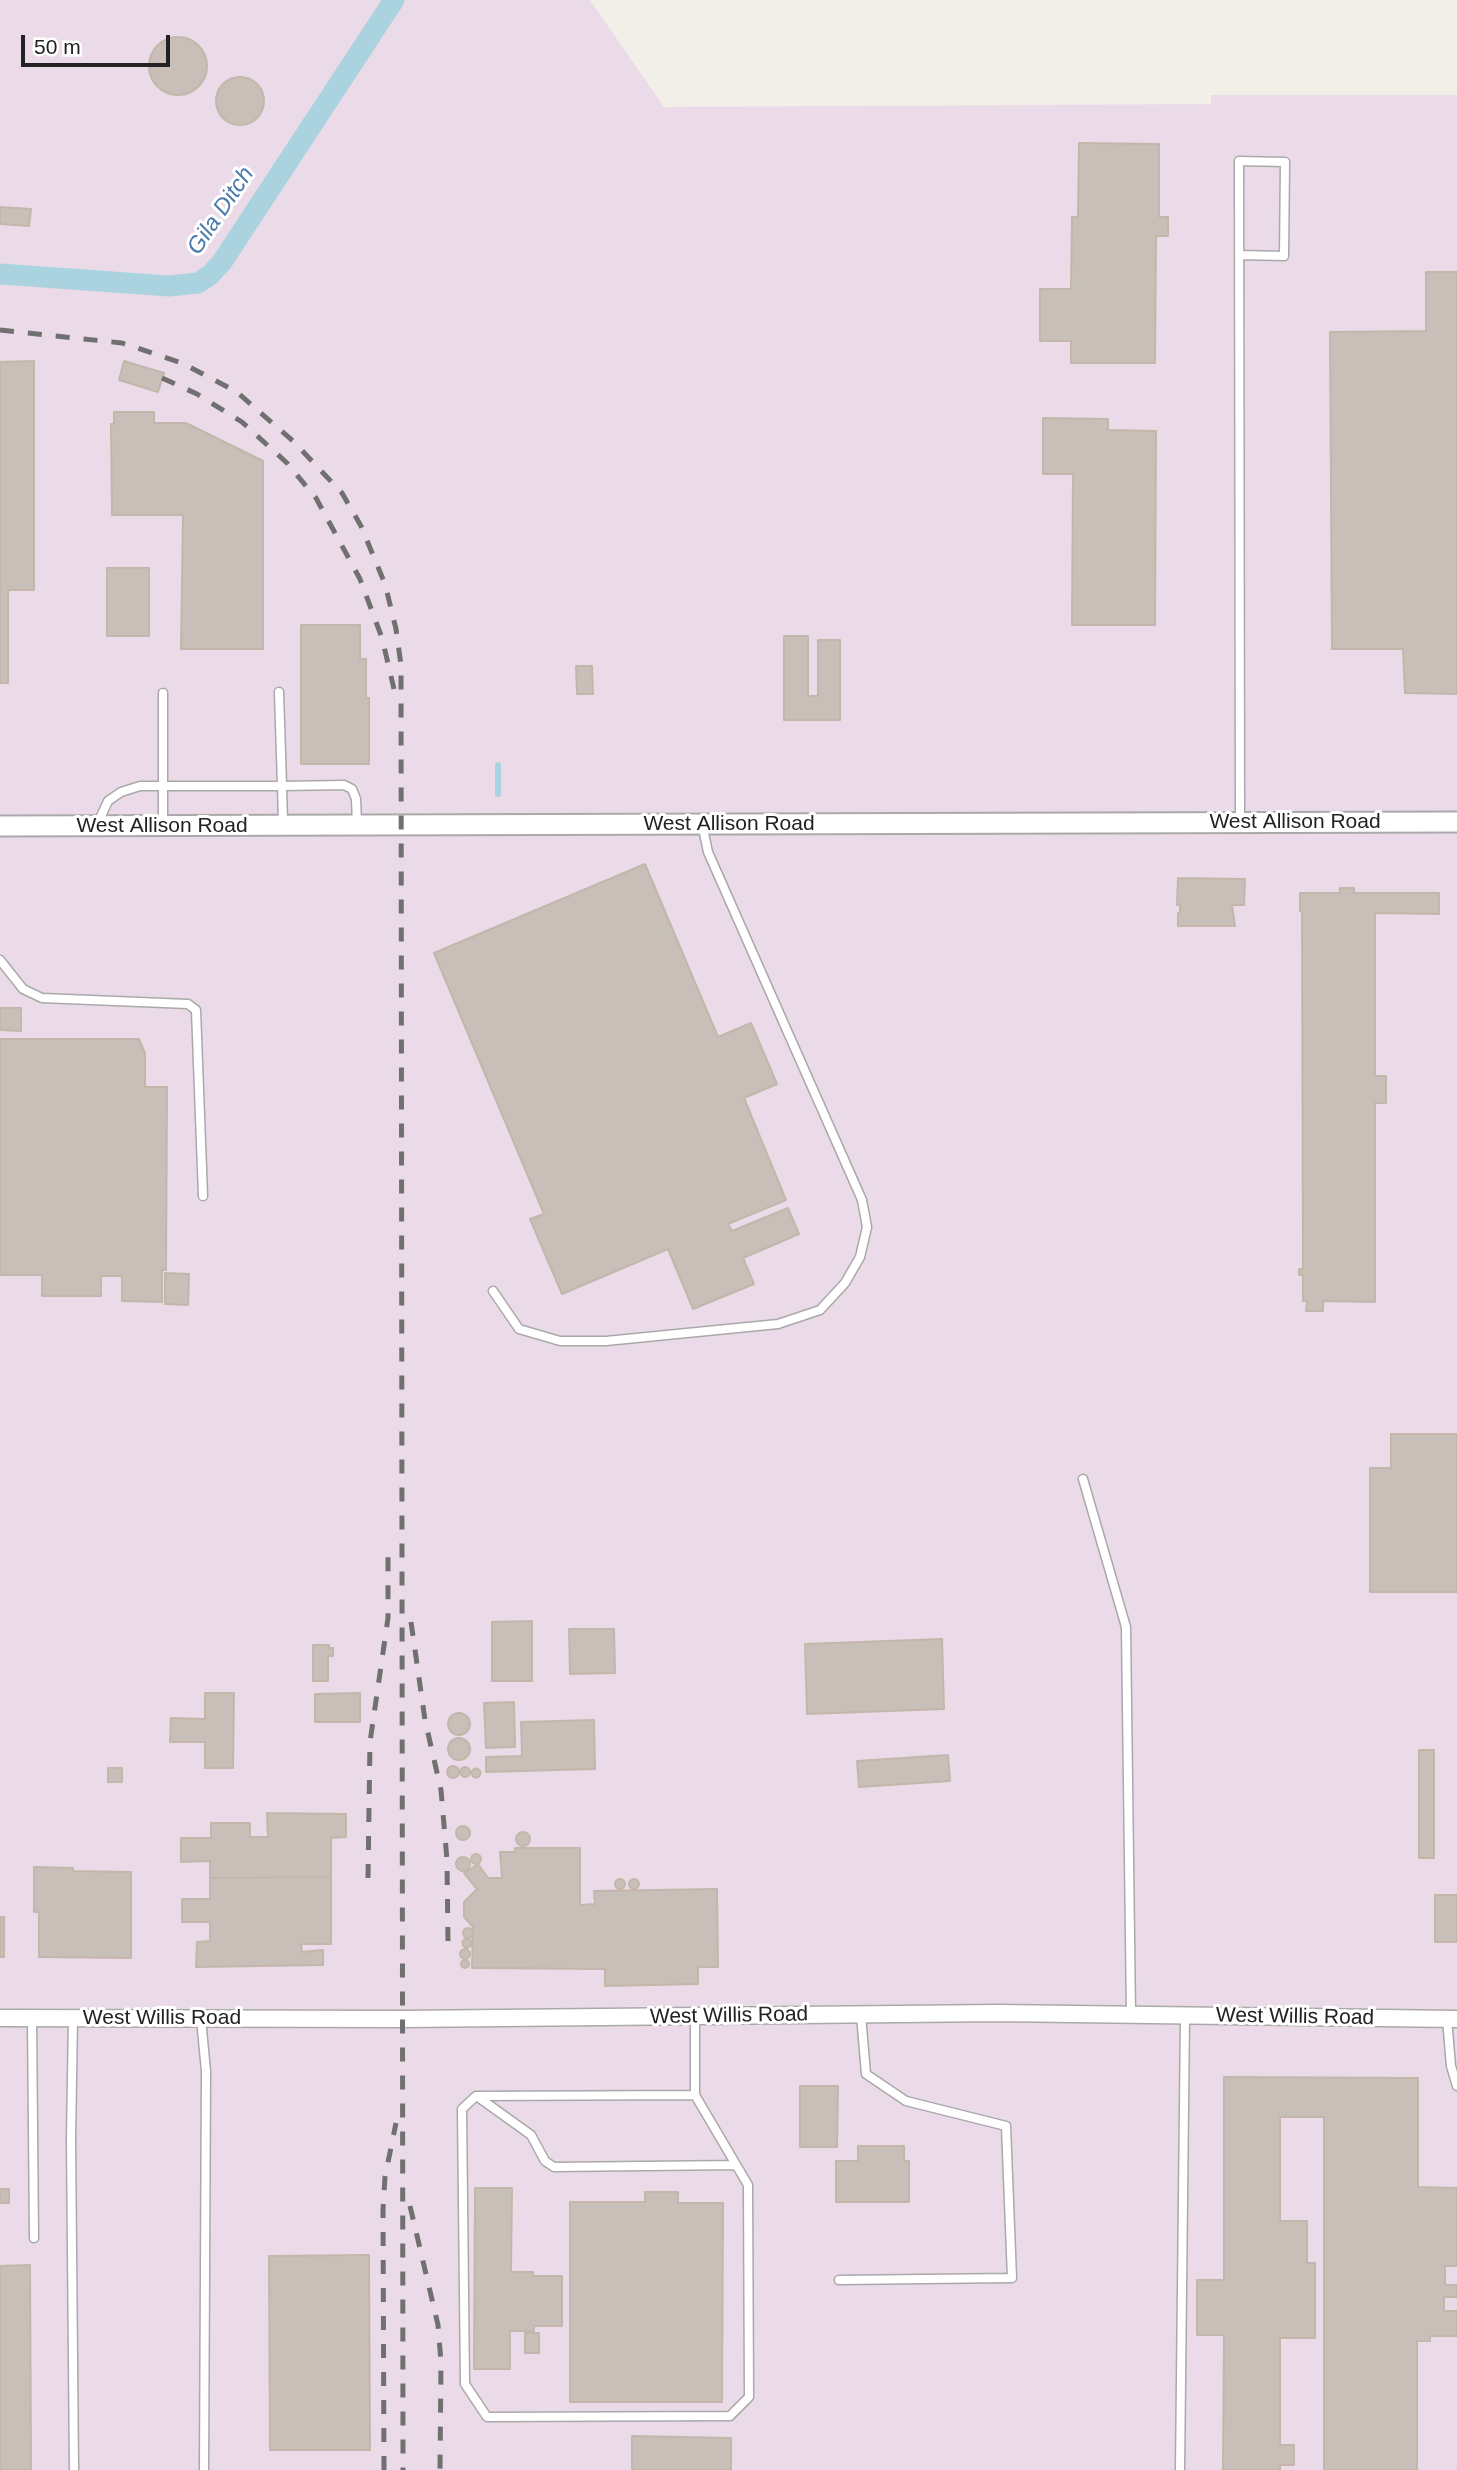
<!DOCTYPE html>
<style>
body{margin:0}
#map{position:relative;width:1457px;height:2470px;overflow:hidden;background:#f2efe9;font-family:Helvetica,sans-serif}
canvas{display:block}
.scale{position:absolute;left:21px;top:35px;width:149px;height:32px;box-sizing:border-box;border:4px solid #222;border-top:0;padding-left:9px;font-size:21px;line-height:24px;white-space:nowrap;color:#222;-webkit-text-stroke:5px #fff;paint-order:stroke}
</style>
<div id="map">
<canvas width="1457" height="2470"></canvas>
<div class="scale">50 m</div>
</div>
<script>
const g = document.querySelector('canvas').getContext('2d');
g.lineJoin = 'round';
function fill(path, color) {
  g.fillStyle = color;
  g.fill(path, 'evenodd');
}
function shape(rows) {
  const path = new Path2D();
  for (const r of rows) {
    if (r.length === 3) {
      path.moveTo(r[0] + r[2], r[1]);
      path.arc(r[0], r[1], r[2], 0, 2 * Math.PI);
      continue;
    }
    path.moveTo(r[0], r[1]);
    for (let i = 2; i < r.length; i += 2) path.lineTo(r[i], r[i + 1]);
  }
  return path;
}
function stroke(path, color, width, dash) {
  g.strokeStyle = color;
  g.lineWidth = width;
  g.lineCap = dash ? 'butt' : 'round';
  g.setLineDash(dash || []);
  g.stroke(path);
}
function label(font, color, halo, rows, align = 'center') {
  g.font = font + ' Helvetica,sans-serif';
  g.lineWidth = 6;
  g.setLineDash([]);
  g.textBaseline = 'middle';
  g.strokeStyle = halo;
  g.fillStyle = color;
  for (const [text, x, y, turn = 0] of rows) {
    g.save();
    g.translate(x, y);
    g.rotate((+turn || 0) * Math.PI / 180);
    g.textAlign = isNaN(turn) ? turn : align;
    if (halo) g.strokeText(text, 0, 0);
    g.fillText(text, 0, 0);
    g.restore();
  }
}
fill(shape([
 [0,0,590,0,664,107,1211,104,1211,95,1457,95,1457,2470,0,2470]
]), '#ebdbe8');
stroke(shape([
 [498,765,498,794]
]), '#aad3df', 6);
stroke(shape([
 [0,274,169,286,198,283,210,275,222,262,394,0]
]), '#aad3df', 21);
const building = shape([
 [178,66,29],
 [240,101,24],
 [1079,143,1159,144,1159,217,1168,217,1168,236,1156,236,1155,363,1071,363,1071,341,1040,341,1040,289,1071,289,1072,217,1078,217,1079,143],
 [0,207,31,209,29,226,0,224,0,207],
 [1426,272,1457,272,1457,694,1405,693,1403,649,1332,649,1330,332,1426,331,1426,272],
 [34,361,34,590,8,590,8,683,0,683,0,362,34,361],
 [124,361,164,373,158,392,119,380,124,361],
 [114,412,154,412,154,423,186,423,263,461,263,649,181,649,183,515,112,515,111,424,114,424,114,412],
 [1043,418,1108,419,1108,430,1156,431,1155,625,1072,625,1073,474,1043,474,1043,418],
 [107,568,149,568,149,636,107,636,107,568],
 [301,625,360,625,360,659,366,659,366,698,369,698,369,764,301,764,301,625],
 [784,636,808,636,808,696,818,696,818,640,840,640,840,720,784,720,784,636],
 [576,666,592,666,593,694,577,694,576,666],
 [645,864,718,1037,751,1023,777,1084,744,1098,786,1200,728,1224,732,1231,788,1208,799,1234,743,1258,754,1284,693,1309,668,1249,562,1294,530,1219,544,1214,434,953,645,864],
 [1178,878,1245,879,1244,905,1232,905,1235,926,1178,926,1178,913,1180,913,1180,905,1177,905,1178,878],
 [1340,888,1354,888,1354,893,1439,893,1439,914,1375,913,1375,1076,1386,1076,1386,1103,1375,1103,1375,1302,1323,1301,1323,1311,1306,1311,1307,1301,1303,1301,1303,1275,1299,1275,1299,1269,1303,1269,1302,911,1300,911,1300,893,1340,893,1340,888],
 [0,1008,21,1008,21,1031,0,1030,0,1008],
 [0,1039,139,1039,145,1053,145,1087,167,1087,166,1270,162,1270,162,1302,122,1301,122,1276,101,1276,101,1296,42,1296,42,1275,0,1275,0,1039],
 [165,1273,189,1274,188,1305,165,1304,165,1273],
 [1391,1434,1457,1434,1457,1592,1370,1592,1370,1468,1391,1468,1391,1434],
 [532,1621,532,1681,492,1681,492,1622,532,1621],
 [569,1629,614,1629,615,1673,570,1674,569,1629],
 [942,1639,944,1709,807,1714,805,1644,942,1639],
 [313,1645,329,1645,329,1648,333,1648,333,1656,328,1656,328,1681,313,1681,313,1645],
 [205,1693,234,1693,233,1768,205,1768,205,1742,170,1742,171,1718,205,1719,205,1693],
 [360,1693,360,1722,315,1722,315,1694,360,1693],
 [514,1702,515,1747,486,1748,484,1703,514,1702],
 [459,1724,11],
 [594,1720,595,1769,486,1772,486,1757,522,1756,521,1722,594,1720],
 [459,1749,11],
 [1419,1750,1434,1750,1434,1858,1419,1858,1419,1750],
 [948,1755,950,1781,859,1787,857,1761,948,1755],
 [453,1772,6],
 [465,1772,5],
 [108,1768,122,1768,122,1782,108,1782,108,1768],
 [476,1773,4.5],
 [267,1813,346,1814,346,1837,331,1838,331,1877,210,1878,210,1861,181,1862,181,1838,211,1838,211,1823,250,1823,250,1837,268,1837,267,1813],
 [463,1833,7],
 [523,1839,7],
 [515,1848,580,1848,580,1905,595,1904,594,1891,717,1889,718,1967,698,1967,698,1984,605,1986,605,1969,472,1968,473,1927,464,1917,464,1902,477,1889,464,1873,478,1864,488,1878,502,1878,500,1852,515,1852,515,1848],
 [476,1859,5],
 [463,1864,7],
 [34,1867,73,1868,73,1871,131,1872,131,1958,39,1957,39,1912,34,1912,34,1867],
 [331,1877,331,1944,301,1944,302,1952,323,1950,323,1965,196,1967,197,1942,210,1941,210,1922,182,1922,182,1899,210,1899,210,1878,331,1877],
 [634,1884,5],
 [620,1884,5],
 [1435,1895,1457,1895,1457,1942,1435,1942,1435,1895],
 [0,1917,4,1917,4,1957,0,1957,0,1917],
 [468,1933,5],
 [467,1943,4.5],
 [465,1954,5],
 [465,1964,4],
 [1224,2077,1418,2078,1418,2187,1457,2188,1457,2266,1445,2266,1445,2285,1457,2285,1457,2297,1444,2297,1444,2311,1457,2311,1457,2336,1430,2336,1430,2341,1417,2341,1417,2470,1324,2470,1324,2117,1280,2117,1280,2221,1307,2221,1307,2263,1315,2263,1315,2338,1280,2338,1280,2445,1294,2445,1294,2465,1280,2465,1280,2470,1223,2470,1224,2335,1197,2335,1197,2280,1224,2280,1224,2077],
 [800,2086,838,2086,837,2147,800,2147,800,2086],
 [858,2146,904,2146,904,2161,909,2161,909,2202,836,2202,836,2161,858,2161,858,2146],
 [475,2188,512,2188,511,2272,533,2272,533,2276,562,2276,562,2326,534,2326,534,2331,510,2331,510,2369,474,2369,475,2188],
 [0,2189,9,2189,9,2203,0,2203,0,2189],
 [645,2192,678,2192,678,2203,723,2203,722,2402,570,2402,570,2202,645,2202,645,2192],
 [369,2255,370,2450,270,2450,269,2256,369,2255],
 [30,2265,31,2470,0,2470,0,2266,30,2265],
 [525,2333,539,2333,539,2353,525,2353,525,2333],
 [632,2436,731,2438,731,2470,632,2470,632,2436]
]);
fill(building, '#c7bfb8');
stroke(building, '#c4b6ab', 2);
const service = shape([
 [1239,255,1284,256,1285,162,1239,161,1240,821],
 [163,693,163,826],
 [283,823,282,786,344,785,352,789,356,799,357,824],
 [97,825,108,801,121,792,140,786,282,786,279,692],
 [0,960,23,989,42,998,188,1004,196,1010,203,1196],
 [493,1291,519,1329,560,1341,606,1341,778,1324,820,1310,845,1283,860,1257,867,1227,862,1200,708,852,702,824],
 [1083,1479,1126,1627,1131,2015],
 [695,2016,695,2095,748,2185,749,2397,730,2416,487,2417,465,2384,462,2109,476,2096,695,2095],
 [32,2018,34,2238],
 [73,2018,71,2139,74,2470],
 [201,2019,206,2071,204,2470],
 [1447,2019,1451,2066,1457,2086],
 [478,2097,531,2135,545,2161,554,2167,736,2165],
 [839,2280,1012,2278,1006,2126,906,2101,866,2074,861,2015],
 [1180,2470,1185,2016]
]);
const minor = shape([
 [0,2018,403,2019,998,2013,1457,2019]
]);
const tertiary = shape([
 [0,826,1457,822]
]);
stroke(service, '#a9a9a9', 11);
stroke(minor, '#a9a9a9', 19);
stroke(tertiary, '#a9a9a9', 23);
stroke(service, '#fff', 8);
stroke(minor, '#fff', 16);
stroke(tertiary, '#fff', 19);
stroke(shape([
 [0,330,122,343,182,363,237,392,294,442,342,493,361,526,385,584,396,629,401,665,403,2470],
 [162,378,197,394,242,422,287,463,316,498,360,579,382,638,394,689],
 [411,1622,425,1720,441,1790,447,1860,448,1943],
 [368,1878,370,1742,388,1618,388,1551],
 [410,2206,438,2325,441,2362,440,2470],
 [384,2470,383,2210,385,2177,396,2123]
]), '#707070', 5, [14, 14]);
label('21px', '#222', '#fff', [
 ["West Allison Road",1295,822],
 ["West Allison Road",729,824],
 ["West Allison Road",162,826],
 ["West Willis Road",729,2016,-1],
 ["West Willis Road",1295,2017,1],
 ["West Willis Road",162,2018]
]);
label('italic 23px', '#4a7aab', '#fff', [
 ["Gila Ditch",221,211,-56]
]);
</script>
